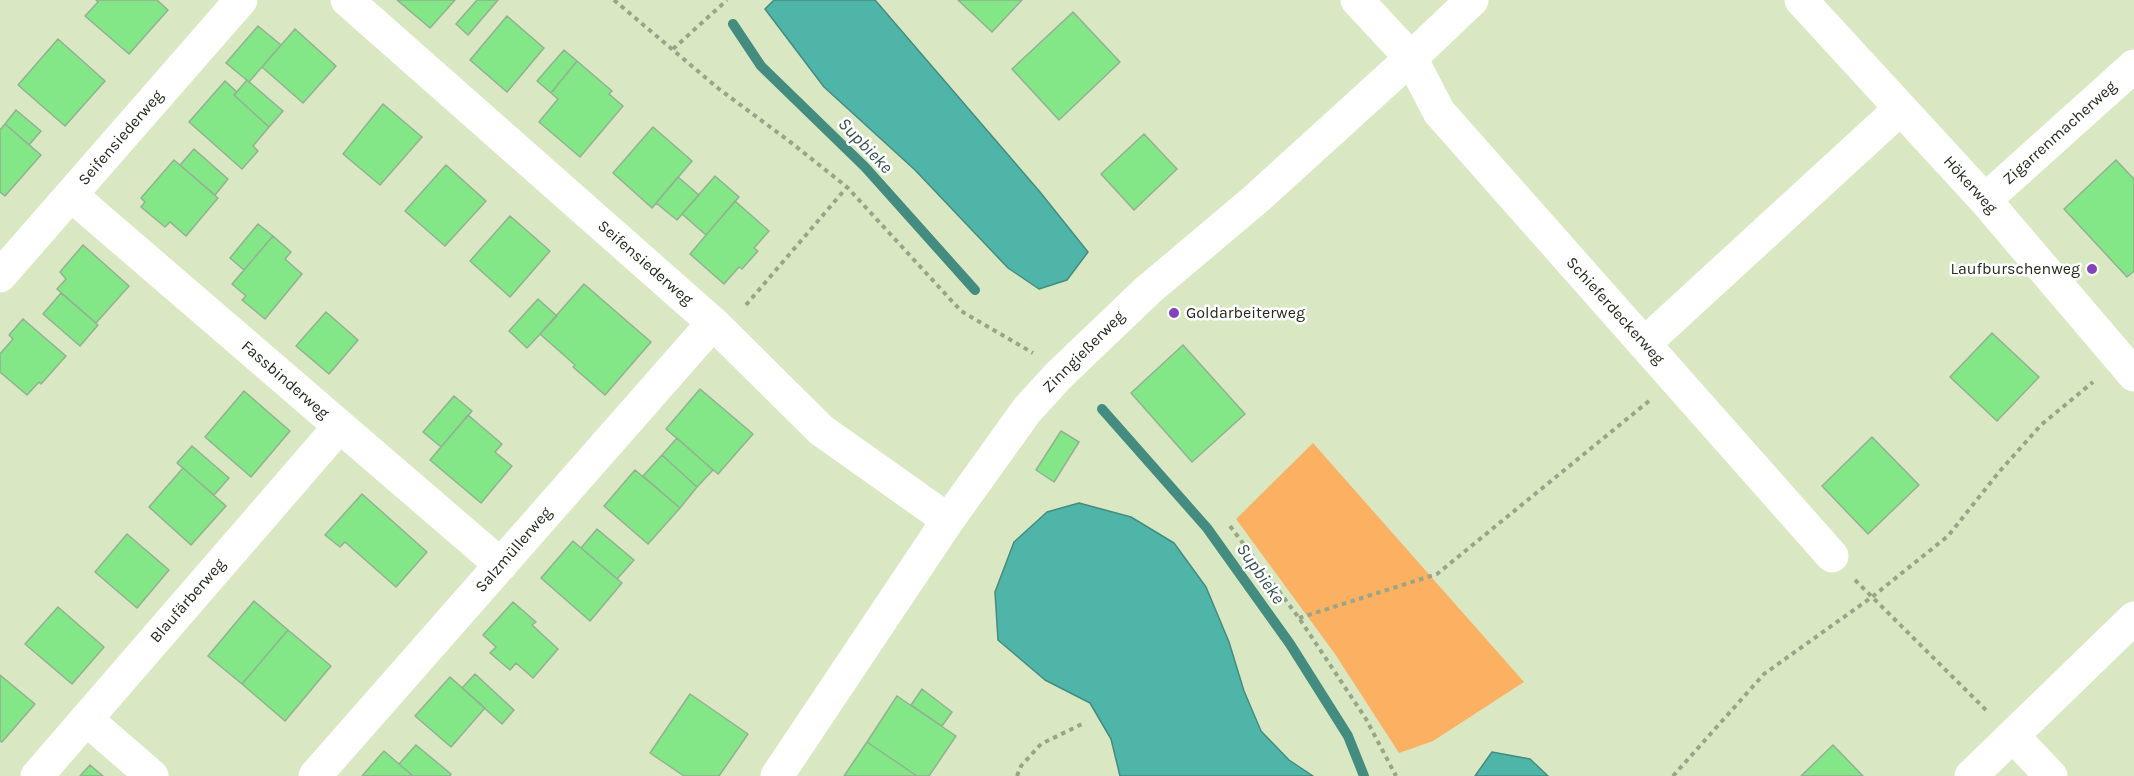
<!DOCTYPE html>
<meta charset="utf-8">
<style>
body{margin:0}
canvas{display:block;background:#d9e8c2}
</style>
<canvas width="2134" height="776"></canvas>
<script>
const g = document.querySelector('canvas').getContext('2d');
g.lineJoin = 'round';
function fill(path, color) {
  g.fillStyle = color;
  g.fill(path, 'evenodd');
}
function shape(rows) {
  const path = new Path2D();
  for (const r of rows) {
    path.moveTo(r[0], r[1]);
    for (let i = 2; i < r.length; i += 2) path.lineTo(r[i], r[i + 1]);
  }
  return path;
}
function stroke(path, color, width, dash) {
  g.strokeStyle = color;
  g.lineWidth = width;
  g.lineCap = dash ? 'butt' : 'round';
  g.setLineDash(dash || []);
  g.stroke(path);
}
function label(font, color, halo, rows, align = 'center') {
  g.font = font + ' Karla,sans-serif';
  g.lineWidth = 5;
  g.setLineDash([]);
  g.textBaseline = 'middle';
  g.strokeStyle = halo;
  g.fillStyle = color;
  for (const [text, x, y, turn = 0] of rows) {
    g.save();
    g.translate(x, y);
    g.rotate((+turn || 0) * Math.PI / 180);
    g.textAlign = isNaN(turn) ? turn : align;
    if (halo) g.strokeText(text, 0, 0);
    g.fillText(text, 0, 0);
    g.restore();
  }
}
fill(shape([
 [1313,443,1524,682,1433,741,1399,753,1335,654,1236,519]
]), '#fcb062');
const water = shape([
 [774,0,875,0,1040,192,1088,252,1067,280,1039,289,1008,268,915,170,824,87,765,9,774,0],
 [1079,503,1131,517,1174,543,1206,587,1229,642,1244,691,1261,731,1289,760,1313,776,1120,776,1111,739,1090,703,1045,680,998,640,995,592,1014,542,1047,512,1079,503],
 [1492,752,1530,759,1548,776,1475,776,1492,752]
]);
fill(water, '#50b5a9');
stroke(water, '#438c7f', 1.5);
stroke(shape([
 [733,24,761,66,865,167,975,290],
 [1102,409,1207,528,1290,644,1348,736,1364,776]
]), '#438c7f', 10);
const building = shape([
 [96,0,157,0,168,10,129,54,85,16,98,2,96,0],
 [397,0,455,0,430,28,397,0],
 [477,0,498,0,468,35,456,24,477,0],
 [958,0,1022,0,992,32,958,0],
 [1073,12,1120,62,1059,120,1012,69,1073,12],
 [507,16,544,48,507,92,470,60,507,16],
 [258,26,281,45,249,82,226,63,258,26],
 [295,29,336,66,303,103,262,67,295,29],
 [58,39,105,81,65,126,18,85,58,39],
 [564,50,577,61,551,93,537,81,564,50],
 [577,61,612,91,609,94,623,106,580,157,539,122,558,99,551,93,577,61],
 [247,80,283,111,269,127,234,95,247,80],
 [225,81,237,92,234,95,269,127,253,146,258,151,242,169,189,122,225,81],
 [383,104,422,137,380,185,343,154,383,104],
 [16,110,41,131,29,145,5,124,16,110],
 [5,124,41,155,5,196,0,192,0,130,5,124],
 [653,127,692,161,652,208,613,173,653,127],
 [1144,134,1177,169,1134,210,1101,174,1144,134],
 [194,149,228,179,215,195,180,165,194,149],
 [174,160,218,198,186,236,170,222,165,227,141,207,145,202,141,198,174,160],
 [2116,160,2134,179,2134,271,2127,277,2064,209,2116,160],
 [446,165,486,201,445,246,405,211,446,165],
 [715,176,739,197,706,235,682,214,715,176],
 [678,177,699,195,677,220,656,203,678,177],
 [735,201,769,231,754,248,758,251,742,269,739,267,724,284,690,254,735,201],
 [510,216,550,251,510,297,470,261,510,216],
 [258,224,273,236,244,270,230,258,258,224],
 [273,236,291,252,285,259,302,274,265,319,242,300,246,296,232,284,273,236],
 [83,245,129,286,96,323,57,289,66,279,60,272,83,245],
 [584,284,651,342,605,395,573,367,575,365,540,334,584,284],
 [61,293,98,325,80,346,43,314,61,293],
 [538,299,557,316,527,348,509,331,538,299],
 [326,312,358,340,329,374,296,346,326,312],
 [23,319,66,356,41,384,39,382,27,395,0,372,0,354,13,339,9,335,23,319],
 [1992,333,2039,377,1997,421,1950,377,1992,333],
 [1183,345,1245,414,1192,462,1131,393,1183,345],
 [700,389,753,434,718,474,666,429,700,389],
 [244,391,290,431,251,477,205,437,244,391],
 [454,396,472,411,441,447,423,432,454,396],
 [468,415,502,444,495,452,512,466,481,503,430,460,468,415],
 [1061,431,1079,442,1054,482,1036,470,1061,431],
 [1872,437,1919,485,1868,534,1822,486,1872,437],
 [677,438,713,470,697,487,662,455,677,438],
 [192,446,229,478,214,495,177,463,192,446],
 [662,455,697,487,680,508,643,476,662,455],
 [183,468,226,506,191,545,149,507,183,468],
 [635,470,680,508,648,544,604,506,635,470],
 [362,494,427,552,396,587,345,542,340,547,325,535,362,494],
 [597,529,634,560,617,579,581,548,597,529],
 [127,534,169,570,137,608,95,572,127,534],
 [573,541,622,583,590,621,541,578,573,541],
 [254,601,288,630,242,684,208,656,254,601],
 [513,602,536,622,532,625,558,649,533,678,516,663,510,670,490,653,496,647,483,635,513,602],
 [58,607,104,647,72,684,25,644,58,607],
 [288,630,331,666,285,721,242,684,288,630],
 [475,674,514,710,502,724,462,688,475,674],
 [0,675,35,704,2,742,0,741,0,675],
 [450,677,485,708,451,747,415,716,450,677],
 [922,689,952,712,942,726,911,705,922,689],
 [690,694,748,734,719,776,684,776,650,753,690,694],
 [897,696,956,736,929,776,917,776,867,742,897,696],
 [867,742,917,776,844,776,867,742],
 [416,745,451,774,450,776,413,776,399,764,416,745],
 [1833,745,1863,776,1801,776,1833,745],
 [384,751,399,764,413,776,362,776,384,751],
 [90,765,103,776,80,776,90,765]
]);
fill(building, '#83e687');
stroke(building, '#93b093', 1.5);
stroke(shape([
 [614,0,719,89,789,141,847,187,961,311,1033,353],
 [673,49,727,0],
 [746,305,847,187],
 [1230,526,1299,618,1366,719,1396,776],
 [1855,580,1988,712],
 [1299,618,1437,574,1649,401],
 [1017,776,1021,766,1041,744,1082,724],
 [1673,776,1764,674,1872,597,1948,536,1999,472,2041,425,2093,382]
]), '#99a588', 4, [4.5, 4.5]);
stroke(shape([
 [347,0,713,323,821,430,948,520],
 [1357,0,1411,58,1439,112,1832,556],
 [1801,0,1985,200,2134,375],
 [71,195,501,565],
 [1985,200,2134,66],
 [0,276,241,0],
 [1644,344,1900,109],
 [86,719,152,776],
 [2013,736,2051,776],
 [37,776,339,427],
 [315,776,713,323],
 [777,776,948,520,1027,410,1059,375,1148,290,1256,199,1411,58,1472,0],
 [1971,776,2134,618]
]), '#fff', 33);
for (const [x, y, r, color] of [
 [2092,269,6,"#8144ba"],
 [1174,313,6,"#8144ba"]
]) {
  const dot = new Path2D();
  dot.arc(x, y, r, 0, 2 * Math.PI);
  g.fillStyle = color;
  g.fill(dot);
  stroke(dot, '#fff', 2);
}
label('16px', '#252b1d', '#fff', [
 ["Zigarrenmacherweg",2060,133,-42],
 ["Seifensiederweg",121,138,-49],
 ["Hökerweg",1970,185,48],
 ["Seifensiederweg",645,263,41],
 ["Schieferdeckerweg",1615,311,48],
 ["Zinngießerweg",1084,352,-45],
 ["Fassbinderweg",285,380,41],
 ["Salzmüllerweg",514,550,-49],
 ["Blaufärberweg",188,601,-49]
]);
label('16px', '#252b1d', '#fff', [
 ["Laufburschenweg",2080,269],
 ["Goldarbeiterweg",1186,313,"left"]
], 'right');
label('italic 18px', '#33534f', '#fff', [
 ["Supbieke",865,146,46],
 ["Supbieke",1260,574,55]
]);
</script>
